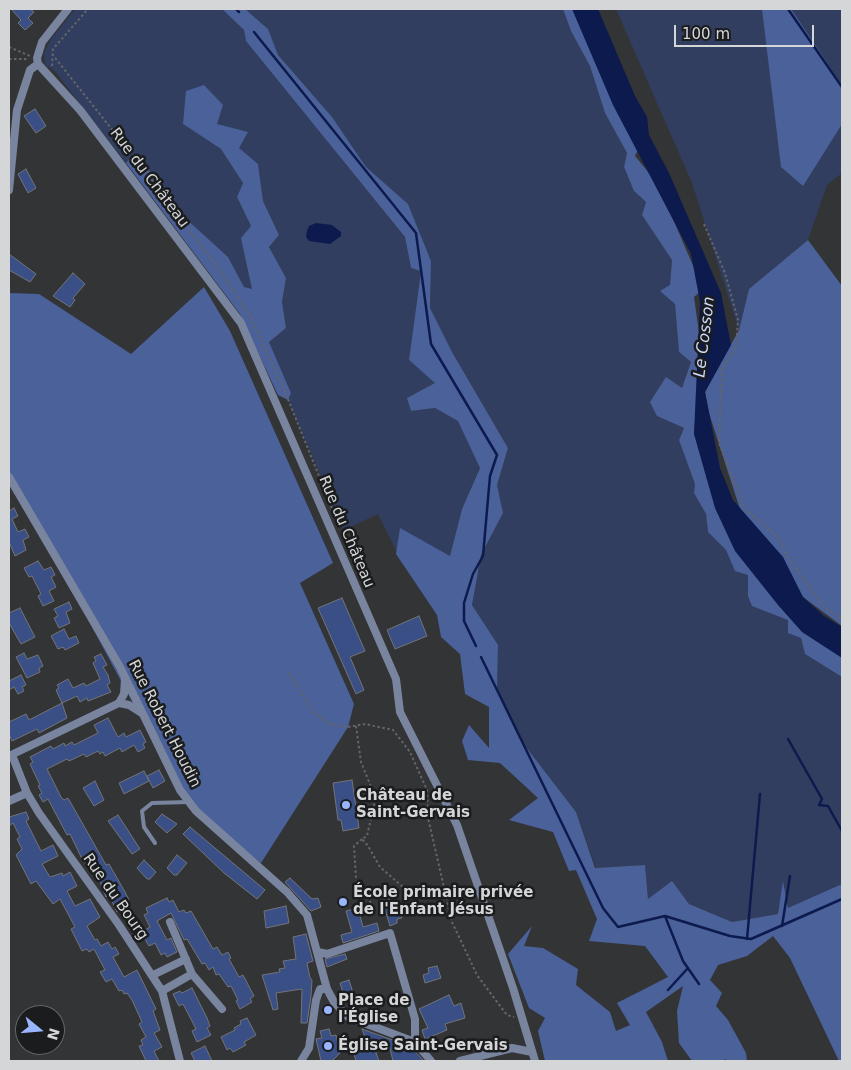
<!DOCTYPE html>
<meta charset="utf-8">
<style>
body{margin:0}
#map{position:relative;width:851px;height:1070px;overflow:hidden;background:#333436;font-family:"DejaVu Sans",sans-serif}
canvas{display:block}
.frame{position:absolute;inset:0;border:10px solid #d5d6d7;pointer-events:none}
.north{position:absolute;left:15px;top:1005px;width:50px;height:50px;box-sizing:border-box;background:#1b1c1d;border:1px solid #656667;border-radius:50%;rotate:107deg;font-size:14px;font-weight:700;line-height:20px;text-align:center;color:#d5d6d7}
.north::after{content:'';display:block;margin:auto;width:18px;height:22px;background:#99b5fd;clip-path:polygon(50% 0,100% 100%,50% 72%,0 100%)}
.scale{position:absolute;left:674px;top:25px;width:140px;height:22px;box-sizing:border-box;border:2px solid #d5d6d7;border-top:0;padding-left:6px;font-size:15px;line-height:18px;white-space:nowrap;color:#d5d6d7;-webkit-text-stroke:4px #1b1c1d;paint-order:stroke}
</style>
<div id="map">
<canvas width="851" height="1070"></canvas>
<div class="frame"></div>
<div class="north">N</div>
<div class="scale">100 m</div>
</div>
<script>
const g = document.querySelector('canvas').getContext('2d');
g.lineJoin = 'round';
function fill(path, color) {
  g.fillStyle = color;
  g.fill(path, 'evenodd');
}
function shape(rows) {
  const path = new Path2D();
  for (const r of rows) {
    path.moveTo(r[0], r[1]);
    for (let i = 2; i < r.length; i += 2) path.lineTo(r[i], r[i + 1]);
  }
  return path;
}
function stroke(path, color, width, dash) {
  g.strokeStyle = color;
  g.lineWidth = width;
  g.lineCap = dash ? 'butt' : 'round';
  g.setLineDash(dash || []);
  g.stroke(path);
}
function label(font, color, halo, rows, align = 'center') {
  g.font = font + ' "DejaVu Sans",sans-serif';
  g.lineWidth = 5;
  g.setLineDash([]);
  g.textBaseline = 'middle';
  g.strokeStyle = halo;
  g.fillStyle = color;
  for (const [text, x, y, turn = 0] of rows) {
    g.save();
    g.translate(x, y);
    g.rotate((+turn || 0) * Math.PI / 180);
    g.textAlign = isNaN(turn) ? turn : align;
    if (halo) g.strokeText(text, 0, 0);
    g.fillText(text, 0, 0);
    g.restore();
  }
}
fill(shape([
 [75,9,222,9,244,30,246,41,405,237,411,268,421,270,409,360,436,383,408,398,411,411,435,408,459,421,480,467,462,509,450,556,400,529,397,552,378,514,344,530,288,400,291,393,269,342,286,328,282,302,286,278,269,247,279,235,263,201,258,164,183,124,221,149,243,183,237,197,251,226,242,238,253,290,244,287,228,257,148,184,134,154,126,163,54,70,45,65,44,53,51,39],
 [245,9,563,9,571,31,590,66,605,113,627,153,624,167,634,191,646,202,642,215,672,260,670,285,675,304,679,352,691,362,682,388,657,416,684,428,679,440,695,484,694,493,706,514,708,532,726,550,735,570,748,575,748,596,788,620,801,638,805,654,842,677,842,884,788,909,784,884,778,914,732,922,689,904,672,881,648,899,645,865,596,868,576,812,519,738,497,689,498,645,472,605,481,555,503,513,497,485,508,448,452,352,430,308,431,261,408,204,366,167,332,117,278,55,268,29],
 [616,9,842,9,842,173,827,185,808,240,749,289,739,330,692,183]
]), '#313e60');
fill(shape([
 [222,9,245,9,268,29,278,55,332,117,366,167,408,204,431,261,430,308,452,352,508,448,497,485,503,513,481,555,472,605,498,645,497,689,519,738,576,812,595,868,645,865,648,899,672,881,689,904,732,922,778,914,783,881,788,908,842,884,842,1061,839,1061,790,958,773,936,747,956,718,965,710,980,722,993,716,1006,728,1020,746,1053,747,1061,726,1061,726,1059,721,1061,692,1061,679,1043,677,1011,683,986,646,1012,662,1042,668,1061,545,1061,538,1031,545,1018,529,1008,508,954,532,926,524,946,543,948,578,969,576,985,610,1012,616,1031,630,1025,617,1003,668,977,645,946,589,941,597,919,576,870,569,871,553,832,509,820,538,798,500,763,468,760,462,741,469,725,489,748,489,707,465,694,460,654,441,637,437,615,396,554,400,528,450,556,462,509,480,468,458,421,435,408,411,411,407,398,435,383,409,360,421,271,411,268,405,237,246,41,244,30],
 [563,9,579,9,639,147,635,156,658,184,703,289,694,297,701,347,694,434,720,504,842,656,842,677,805,654,801,638,788,633,788,620,752,606,748,596,748,575,735,571,726,550,708,532,706,514,694,493,695,484,679,440,684,428,657,416,650,402,666,377,682,388,691,362,679,352,675,304,660,291,670,285,672,260,642,215,646,202,634,191,624,167,627,153,605,113,590,66,571,31],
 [762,9,791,9,842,85,842,124,803,186,781,167],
 [204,85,223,105,217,124,248,132,239,148,258,164,263,201,279,235,269,247,286,278,282,302,286,328,269,342,291,393,288,400,278,395,240,314,126,163,134,154,150,171,149,185,228,257,244,287,252,289,241,238,251,226,237,197,243,183,221,149,183,124,186,91],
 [808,240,842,286,842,626,803,597,747,531,709,413,705,392,739,330,749,289],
 [204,287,230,331,333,563,300,583,354,704,348,727,261,863,190,809,9,473,9,293,39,294,131,354]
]), '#4b619a');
fill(shape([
 [572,9,598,9,635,96,647,117,649,135,669,173,721,293,731,345,705,392,720,468,733,500,783,557,803,597,824,616,842,627,842,658,802,632,778,605,735,551,715,508,694,434,700,302,691,254,613,105],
 [316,223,332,225,341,232,341,236,330,244,309,241,306,237,307,231,309,226]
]), '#0c1a4d');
stroke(shape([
 [236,9,239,12],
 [788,9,842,87],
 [254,32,416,233,431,344,497,455,490,476,483,556,473,574,464,603,464,621,476,646],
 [481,657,603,908,618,927,665,916,730,936,751,939,842,899],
 [788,739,822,799,819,805,828,806,842,831],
 [665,916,683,961,699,984],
 [782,926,790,876],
 [747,939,760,794],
 [668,990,688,968]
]), '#0c1a4d', 2.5);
const building = shape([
 [11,9,30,9,34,12,28,18,33,23,25,30,18,23,21,20,11,9],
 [35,109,46,126,36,133,24,116,35,109],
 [26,169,36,188,28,193,18,174,26,169],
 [9,254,36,274,30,282,9,270,9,254],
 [73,273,85,284,73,298,75,300,70,307,53,296,73,273],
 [14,508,18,516,12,519,18,532,25,529,29,537,23,540,26,550,15,556,9,542,9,511,14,508],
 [38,561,44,570,51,567,55,575,51,577,56,587,49,591,54,601,43,606,38,596,41,594,32,576,29,577,24,568,38,561],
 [342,598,365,651,350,657,364,690,356,694,318,608,342,598],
 [69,602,72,609,66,612,70,623,59,628,54,618,58,616,54,609,69,602],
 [20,608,35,637,21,644,9,623,9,613,20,608],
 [419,616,427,636,395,649,387,630,419,616],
 [64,629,69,639,76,636,79,643,65,650,63,647,58,649,51,636,64,629],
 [24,653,27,659,38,655,43,666,39,668,40,672,27,678,16,657,24,653],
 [101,654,107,665,103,667,108,675,110,683,107,685,111,692,88,701,87,698,80,702,77,696,62,703,56,690,59,688,57,685,68,679,73,688,84,683,86,686,100,679,93,663,96,661,94,657,101,654],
 [21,675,26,685,22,687,24,691,18,694,14,687,9,690,9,681,21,675],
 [62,703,67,718,39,733,37,729,12,741,9,734,9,722,26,714,29,720,62,703],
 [108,718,118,737,124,733,126,737,140,730,146,742,143,744,145,748,138,752,134,745,122,752,120,748,105,756,103,752,100,754,98,751,86,757,84,754,69,761,67,759,47,769,61,797,64,800,68,798,106,865,109,864,125,892,129,900,126,902,133,916,126,920,120,910,117,912,109,895,106,897,97,874,94,876,86,862,84,863,70,834,67,835,48,799,43,802,39,795,42,793,38,786,40,785,30,764,33,762,30,757,51,746,53,749,64,743,65,746,72,742,74,745,98,733,94,725,108,718],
 [159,770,165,781,153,788,147,776,159,770],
 [144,771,149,781,124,794,119,783,144,771],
 [352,780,359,828,343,831,341,820,338,820,333,783,352,780],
 [95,781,104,800,94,806,83,788,95,781],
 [26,812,29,819,26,821,41,851,53,845,58,856,42,864,50,877,62,873,63,876,70,872,77,886,67,891,75,906,90,899,100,917,87,926,95,940,97,939,101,946,108,942,112,949,115,947,119,954,113,957,124,977,137,970,156,1009,153,1011,160,1030,154,1033,162,1047,154,1051,159,1061,146,1061,139,1046,143,1045,141,1040,146,1037,139,1024,142,1022,132,1000,127,993,124,994,122,990,119,991,112,979,106,982,100,972,105,970,94,949,89,952,87,949,82,951,71,929,75,927,60,899,53,904,36,881,31,884,16,855,22,849,17,839,20,837,13,823,9,826,9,817,26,812],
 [162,814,177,824,167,833,155,822,162,814],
 [118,815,140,849,132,854,108,821,118,815],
 [190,827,265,890,257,899,224,873,183,834,190,827],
 [177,855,187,863,177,875,174,875,167,868,177,855],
 [144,860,156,872,150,879,147,879,137,868,144,860],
 [290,878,312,899,318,898,321,907,311,911,285,882,290,878],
 [167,898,169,902,173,900,179,912,184,910,186,913,191,911,213,949,217,947,222,955,228,952,231,958,229,959,239,977,243,975,254,996,250,999,252,1002,240,1009,236,1001,238,1000,231,986,228,987,219,974,216,975,213,967,209,970,205,963,202,964,187,939,184,940,171,913,157,921,167,940,171,938,177,952,167,957,165,953,161,955,155,943,149,946,143,936,148,934,145,930,150,927,144,915,148,913,146,908,167,898],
 [389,898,392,907,399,905,402,918,397,919,397,923,390,926,382,900,389,898],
 [286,906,289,923,266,928,264,911,286,906],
 [358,908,363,927,377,923,379,931,343,943,341,935,352,932,346,911,358,908],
 [306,934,313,961,307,963,310,978,312,980,311,996,307,1023,301,1023,302,989,276,993,278,1009,273,1010,262,975,280,972,279,969,285,968,283,961,296,959,293,937,306,934],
 [345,954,347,959,327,967,325,959,345,954],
 [437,966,441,978,425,983,423,975,429,973,428,968,437,966],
 [349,980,354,996,345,999,340,983,349,980],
 [192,988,207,1018,210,1026,207,1028,211,1035,197,1042,192,1031,196,1029,194,1025,183,1004,179,1006,173,994,180,991,182,993,192,988],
 [449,995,454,1006,461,1003,465,1018,445,1024,447,1030,425,1039,422,1030,428,1028,419,1009,449,995],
 [247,1018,256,1035,244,1042,246,1045,233,1052,230,1048,227,1050,221,1037,235,1030,234,1028,241,1024,240,1021,247,1018],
 [329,1029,331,1036,336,1035,340,1053,332,1061,321,1061,316,1039,322,1038,320,1031,329,1029],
 [362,1029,398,1042,400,1048,411,1047,424,1061,393,1061,389,1045,369,1048,362,1029],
 [205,1046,212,1061,195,1061,191,1053,205,1046],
 [374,1047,379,1061,356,1061,354,1054,374,1047]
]);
fill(building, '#3b4f87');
stroke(building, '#737477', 1);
stroke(shape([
 [9,47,30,56],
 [52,54,160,190,228,282,250,316,283,387,336,518],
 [9,59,29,59],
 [52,66,53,49,88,9],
 [704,224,725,273,738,320,736,347,722,369,719,443,745,509,779,538,787,556,825,608,842,619],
 [289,673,314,713,329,724,348,727,365,724,393,730,410,752,427,790,428,818,452,922,477,975,507,1015,514,1017],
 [356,726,361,762,372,789,374,805,367,836,362,839,368,846,380,867,411,894],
 [362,839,354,846,356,879,361,892,372,904,374,915]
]), '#646566', 2, [2.5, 2.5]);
stroke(shape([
 [155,843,144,827,142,811,152,803,189,802]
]), '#79849f', 4);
stroke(shape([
 [38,64,80,110,241,323,396,679,400,712,457,825,513,988,535,1061],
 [38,64,37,58,42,42,68,9],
 [9,190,17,110,30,70,38,64],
 [9,477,120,667,180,790,196,811,287,892,307,915,327,989,334,1002,348,1017,415,1042,431,1061],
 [119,703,129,705,143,714],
 [12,755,27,793,39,813,119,925,162,991,180,1061],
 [9,756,119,703,124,694,125,679],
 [9,801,27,793],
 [170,922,192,974],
 [318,952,327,954,390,933,415,1019,415,1042],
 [153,975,186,959],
 [162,991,192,974,222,1009],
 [301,1061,309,1048,316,1000,320,989,327,989],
 [460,1061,512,1048,532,1052]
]), '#79849f', 8);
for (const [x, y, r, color] of [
 [346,805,5,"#99b5fd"],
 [343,902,5,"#99b5fd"],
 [328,1010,5,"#99b5fd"],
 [328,1046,5,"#99b5fd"]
]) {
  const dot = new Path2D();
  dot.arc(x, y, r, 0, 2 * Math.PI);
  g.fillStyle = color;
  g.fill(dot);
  stroke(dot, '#1b1c1d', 2);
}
label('15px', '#d5d6d7', '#1b1c1d', [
 ["Rue du Château",149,178,53],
 ["Rue du Château",346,532,67],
 ["Rue Robert Houdin",164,724,63],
 ["Rue du Bourg",115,897,55]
]);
label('bold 15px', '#d5d6d7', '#1b1c1d', [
 ["Château de",356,796],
 ["Saint-Gervais",356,813],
 ["École primaire privée",353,893],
 ["de l'Enfant Jésus",353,910],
 ["Place de",338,1001],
 ["l'Église",338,1018],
 ["Église Saint-Gervais",338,1046]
], 'left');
label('italic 16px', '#cbd9fc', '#1b1c1d', [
 ["Le Cosson",705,337,-83]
]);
</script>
